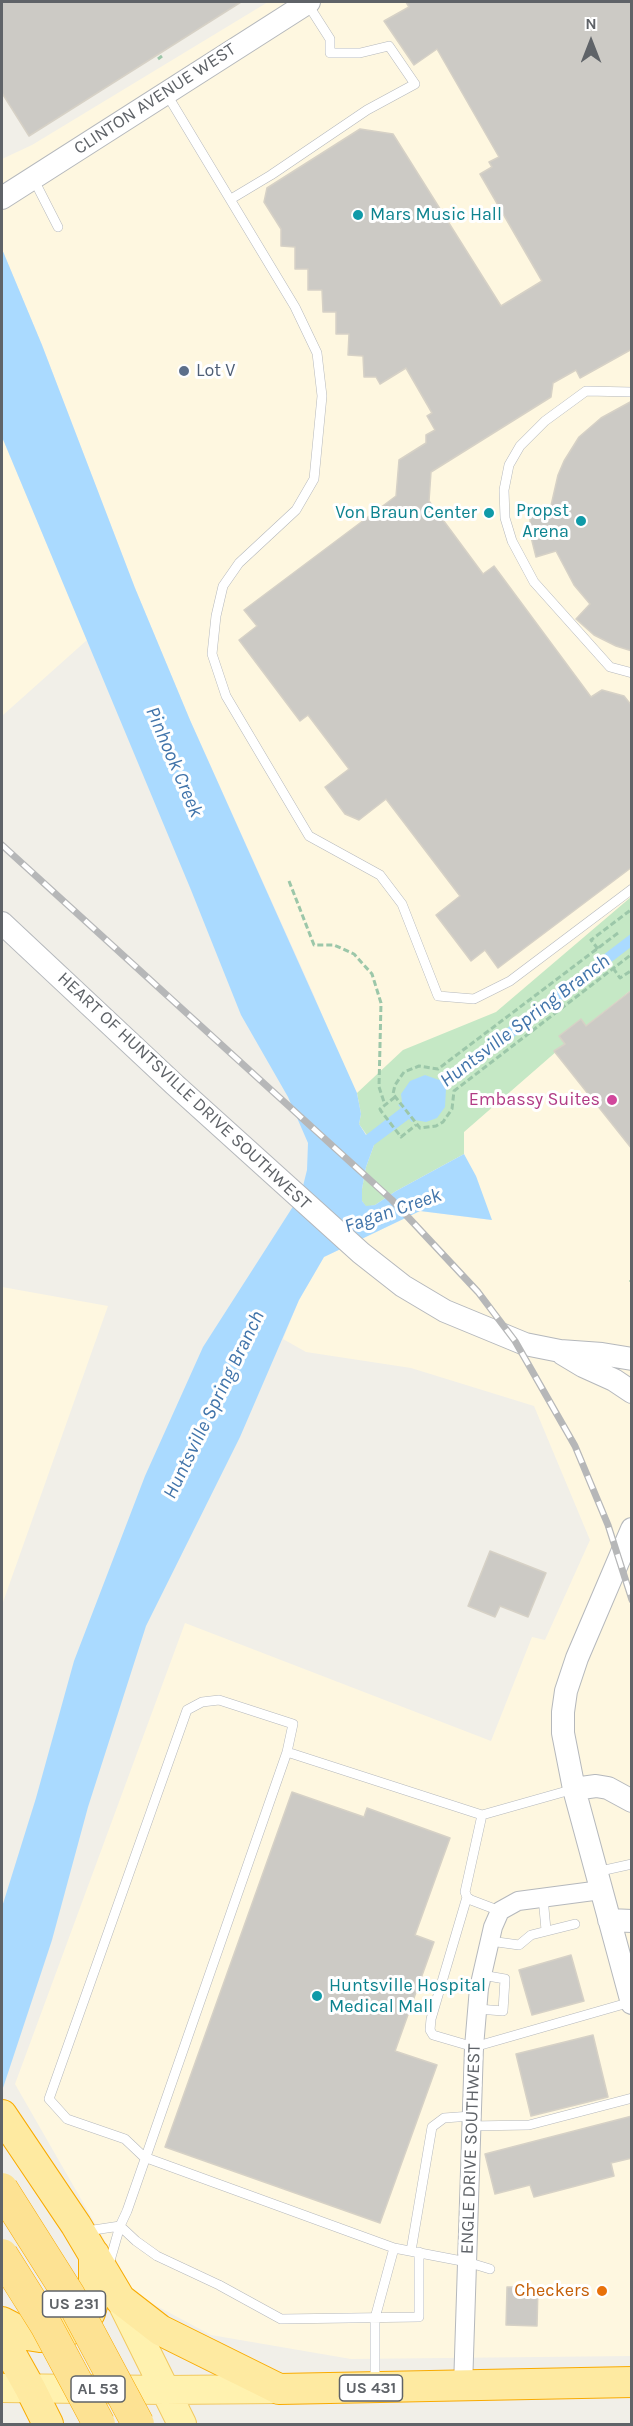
<!DOCTYPE html>
<style>
body{margin:0}
#map{position:relative;width:633px;height:2426px;overflow:hidden;background:#f1efe8;font-family:Karla,sans-serif}
canvas{display:block}
.frame{position:absolute;inset:0;border:3px solid #5f6368;pointer-events:none}
.north{position:absolute;left:561px;top:12px;width:60px;height:60px;-webkit-text-stroke:4px #fff;paint-order:stroke;rotate:0deg;font-size:16px;font-weight:700;line-height:24px;text-align:center;color:#5f6368}
.north::after{content:'';display:block;margin:auto;width:21px;height:27px;background:#5f6368;clip-path:polygon(50% 0,100% 100%,50% 72%,0 100%)}
</style>
<div id="map">
<canvas width="633" height="2426"></canvas>
<div class="frame"></div>
<div class="north">N</div>
</div>
<script>
const g = document.querySelector('canvas').getContext('2d');
g.lineJoin = 'round';
function fill(path, color) {
  g.fillStyle = color;
  g.fill(path, 'evenodd');
}
function shape(rows) {
  const path = new Path2D();
  for (const r of rows) {
    path.moveTo(r[0], r[1]);
    for (let i = 2; i < r.length; i += 2) path.lineTo(r[i], r[i + 1]);
  }
  return path;
}
function stroke(path, color, width, dash) {
  g.strokeStyle = color;
  g.lineWidth = width;
  g.lineCap = dash ? 'butt' : 'round';
  g.setLineDash(dash || []);
  g.stroke(path);
}
function label(font, color, halo, rows, align = 'center') {
  g.font = font + ' Karla,sans-serif';
  g.lineWidth = 6;
  g.setLineDash([]);
  g.textBaseline = 'middle';
  g.strokeStyle = halo;
  g.fillStyle = color;
  for (const [text, x, y, turn = 0] of rows) {
    g.save();
    g.translate(x, y);
    g.rotate((+turn || 0) * Math.PI / 180);
    g.textAlign = isNaN(turn) ? turn : align;
    if (halo) g.strokeText(text, 0, 0);
    g.fillText(text, 0, 0);
    g.restore();
  }
}
fill(shape([
 [268,2,631,2,631,2356,351,2359,211,2335,136,2295,15,2084,185,1623,491,1741,532,1637,545,1640,590,1540,534,1406,411,1368,306,1352,283,1339,299,1300,324,1257,420,1211,491,1220,476,1176,396,1191,313,993,190,720,135,588,42,345,2,249,2,159,32,145],
 [2,437,87,640,2,716],
 [2,1287,108,1306,2,1605]
]), '#fef7e0');
fill(shape([
 [631,897,631,990,586,1026,581,1019,559,1036,565,1044,464,1132,464,1154,396,1191,375,1205,366,1207,362,1201,362,1189,366,1167,374,1145,359,1124,361,1114,357,1093,403,1050,496,1012]
]), '#c5e8c5');
fill(shape([
 [2,249,42,345,135,588,190,720,357,1093,361,1114,359,1124,366,1135,401,1108,398,1105,402,1102,401,1094,410,1081,425,1075,439,1080,632,933,631,947,446,1089,445,1107,437,1118,426,1122,415,1120,412,1122,409,1119,374,1145,366,1167,362,1189,362,1201,366,1206,375,1205,396,1191,464,1154,476,1176,492,1220,420,1211,324,1257,299,1300,240,1437,146,1626,88,1807,52,1940,2,2091,2,1907,36,1798,74,1661,145,1476,203,1347,301,1194,307,1170,308,1143,288,1097,241,1015,191,890,2,437]
]), '#aadaff');
const building = shape([
 [2,2,241,2,29,136,2,93,2,2],
 [406,2,632,2,632,349,580,378,576,370,553,383,551,397,431,472,429,501,483,574,494,566,591,697,602,690,624,696,632,706,632,867,498,968,485,950,471,961,436,915,460,896,386,799,359,820,345,814,325,787,349,769,308,715,300,721,239,640,257,626,244,610,396,496,399,460,426,443,426,435,435,430,427,416,432,413,406,368,380,384,376,377,364,377,363,356,348,355,349,334,336,334,336,312,323,312,322,290,308,290,308,269,295,269,295,247,281,246,281,229,264,202,267,188,360,129,393,134,501,306,542,281,480,174,492,167,489,162,499,157,437,49,414,65,384,21,409,7,406,2],
 [632,401,632,651,616,646,594,635,576,619,590,604,574,585,556,551,536,557,530,533,530,509,550,510,558,475,564,461,579,437,601,418,632,401],
 [632,990,632,1149,554,1051,565,1044,559,1036,581,1019,586,1026,632,990],
 [490,1551,546,1573,528,1617,500,1606,495,1617,468,1606,490,1551],
 [292,1792,364,1817,367,1808,450,1838,415,1935,434,1942,395,2051,437,2065,380,2223,165,2147,292,1792],
 [571,1955,584,2001,532,2015,519,1970,571,1955],
 [593,2035,608,2097,531,2116,516,2054,593,2035],
 [632,2116,632,2158,611,2163,614,2176,534,2197,530,2185,495,2194,485,2154,632,2116],
 [507,2287,538,2287,537,2326,506,2325,507,2287]
]);
fill(building, '#cccac5');
stroke(building, '#d6d1c6', 1.5);
const service = shape([
 [166,93,295,307,317,353,322,396,314,479,296,510,239,563,223,586,216,616,212,654,226,696,309,836,380,875,402,904,438,996,474,999,510,981,632,889],
 [34,180,58,227],
 [231,199,271,175,367,110,415,84,389,46,360,53,330,53,330,39,307,3],
 [632,392,586,391,545,421,520,446,509,465,504,490,505,518,512,541,534,582,610,667,632,673],
 [287,1752,293,1724,219,1700,202,1702,187,1710,49,2099,67,2119,125,2139,144,2157,394,2248,467,2262,490,2269],
 [596,1872,632,1864],
 [467,1897,431,2019,430,2030,433,2035,474,2047,631,2002],
 [543,1897,546,1930],
 [500,1911,471,1900,467,1897,465,1892,482,1815,574,1789],
 [490,1941,519,1945,531,1935,575,1924],
 [478,2009,503,2011,505,1979,482,1975],
 [471,2126,529,2125,632,2098],
 [87,2231,120,2226,109,2264],
 [411,2251,432,2127,444,2118,471,2116],
 [419,2252,419,2317,281,2319,219,2285,157,2256,136,2241,120,2226,127,2211,287,1752,482,1815],
 [375,2384,375,2318,394,2248]
]);
const minor = shape([
 [463,2387,474,2047,479,1988,493,1927,500,1911,518,1901,601,1890]
]);
const tertiary = shape([
 [2,198,309,2],
 [2,923,175,1085,361,1253,403,1286,445,1311,525,1344,560,1351,602,1354,632,1359],
 [563,1354,583,1366,614,1380,632,1392],
 [632,1529,577,1658,566,1691,563,1712,563,1733,574,1789,632,2003],
 [574,1789,596,1786,608,1788,632,1801],
 [609,1920,632,1921]
]);
const primary = shape([
 [120,2299,182,2424],
 [2,2388,165,2390,279,2389]
]);
const trunk = shape([
 [2,2115,76,2225,120,2299,160,2330,279,2389,632,2382],
 [2,2322,27,2335,40,2337,59,2334,74,2328,90,2313,94,2298,94,2254],
 [2,2338,30,2388,48,2424]
]);
stroke(service, '#b5b8bc', 10);
stroke(minor, '#b5b8bc', 20);
stroke(tertiary, '#b5b8bc', 24);
stroke(primary, '#f2c960', 30);
stroke(trunk, '#f9ab00', 32);
stroke(shape([
 [158,59,162,56],
 [289,881,314,945,334,945,354,954,372,974,381,1003,379,1087,385,1105],
 [618,933,438,1069,419,1066,404,1072,395,1085,393,1094,420,1128,436,1126,443,1122,452,1109,454,1091,632,954],
 [598,949,591,940,632,909],
 [613,968,620,978,632,970],
 [395,1097,380,1109,381,1111,401,1137,416,1125],
 [630,1282,632,1280]
]), '#9cc7a9', 3, [6, 3]);
stroke(service, '#fff', 9);
stroke(minor, '#fff', 18);
stroke(tertiary, '#fff', 22);
stroke(primary, '#fff2af', 28);
stroke(trunk, '#feeaa1', 30);
const rail = shape([
 [2,845,392,1200,478,1292,515,1341,575,1446,608,1525,632,1600]
]);
stroke(rail, '#b6b7b8', 7);
stroke(rail, '#fff', 4.5, [14]);
const motorwayBridge = shape([
 [2,2189,69,2295,138,2424],
 [2,2255,46,2325,99,2424]
]);
stroke(motorwayBridge, '#f9ab00', 33, []);
stroke(motorwayBridge, '#fde293', 32);
for (const [x, y, r, color] of [
 [358,215,6,"#0f9aa8"],
 [184,371,6,"#5c6f8a"],
 [489,513,6,"#0f9aa8"],
 [581,521,6,"#0f9aa8"],
 [612,1100,6,"#d1479c"],
 [317,1996,6,"#0f9aa8"],
 [602,2291,6,"#e8710a"]
]) {
  const dot = new Path2D();
  dot.arc(x, y, r, 0, 2 * Math.PI);
  g.fillStyle = color;
  g.fill(dot);
  stroke(dot, '#fff', 2);
}
for (const [x, y, w] of [
 [74,2304,63],
 [371,2388,63],
 [98,2389,54]
]) {
  const box = new Path2D();
  box.roundRect(x - w / 2, y - 13, w, 26, 4.5);
  g.fillStyle = '#fff';
  g.fill(box);
  stroke(box, '#5f6368', 1.5);
}
label('bold 16px', '#5f6368', null, [
 ["US 231",74,2304],
 ["US 431",371,2388],
 ["AL 53",98,2389]
]);
label('18px', '#5f6368', '#fff', [
 ["CLINTON AVENUE WEST",155,99,-33],
 ["HEART OF HUNTSVILLE DRIVE SOUTHWEST",184,1091,43],
 ["ENGLE DRIVE SOUTHWEST",471,2149,-88]
]);
label('18px', '#0d838f', '#fff', [
 ["Mars Music Hall",370,215],
 ["Propst",569,511,"right"],
 ["Arena",569,532,"right"],
 ["Von Braun Center",477,513,"right"],
 ["Huntsville Hospital",329,1986],
 ["Medical Mall",329,2007]
], 'left');
label('18px', '#4e5e75', '#fff', [
 ["Lot V",196,371]
], 'left');
label('18px', '#b23c85', '#fff', [
 ["Embassy Suites",600,1100]
], 'right');
label('18px', '#c56008', '#fff', [
 ["Checkers",590,2291]
], 'right');
label('italic 20px', '#4174aa', '#fff', [
 ["Pinhook Creek",174,762,67],
 ["Huntsville Spring Branch",525,1021,-37],
 ["Fagan Creek",393,1211,-19],
 ["Huntsville Spring Branch",214,1405,-64]
]);
</script>
